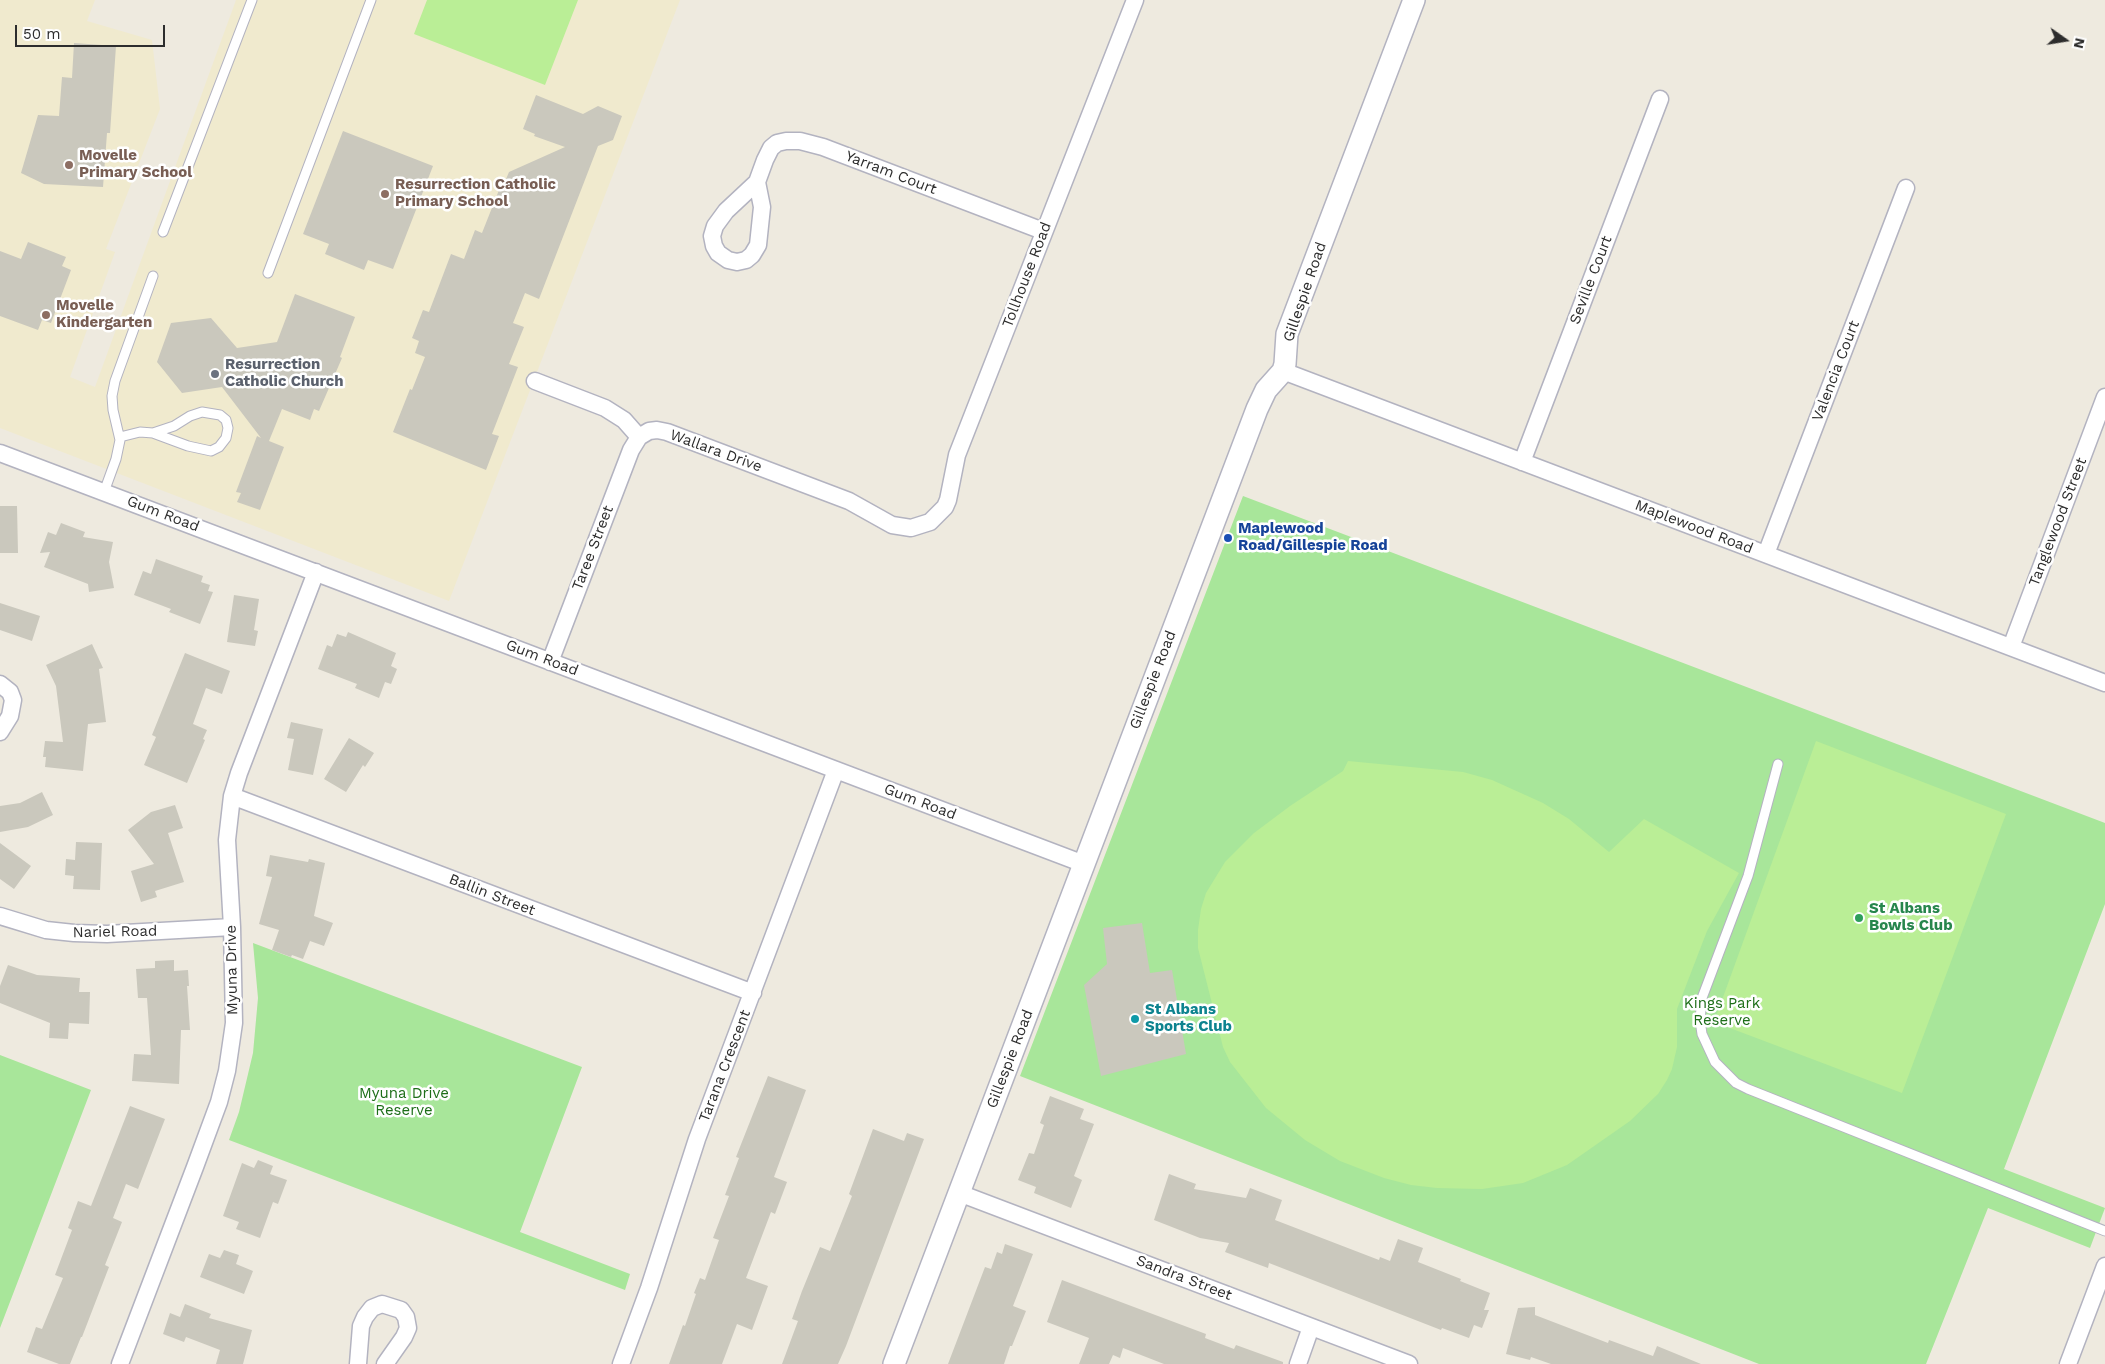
<!DOCTYPE html>
<style>
body{margin:0}
#map{position:relative;width:2105px;height:1364px;overflow:hidden;background:#eeeadf;font-family:"Work Sans",sans-serif}
canvas{display:block}
.north{position:absolute;left:2040px;top:15px;width:50px;height:50px;-webkit-text-stroke:4px #fff;paint-order:stroke;rotate:103deg;font-size:14px;font-weight:700;line-height:20px;text-align:center;color:#2d2d2d}
.north::after{content:'';display:block;margin:auto;width:18px;height:22px;background:#2d2d2d;clip-path:polygon(50% 0,100% 100%,50% 72%,0 100%)}
.scale{position:absolute;left:15px;top:25px;width:150px;height:22px;box-sizing:border-box;border:2px solid #2d2d2d;border-top:0;padding-left:6px;font-size:15px;line-height:18px;white-space:nowrap;color:#2d2d2d;-webkit-text-stroke:4px #fff;paint-order:stroke}
</style>
<div id="map">
<canvas width="2105" height="1364"></canvas>
<div class="north">N</div>
<div class="scale">50 m</div>
</div>
<script>
const g = document.querySelector('canvas').getContext('2d');
g.lineJoin = 'round';
function fill(path, color) {
  g.fillStyle = color;
  g.fill(path, 'evenodd');
}
function shape(rows) {
  const path = new Path2D();
  for (const r of rows) {
    path.moveTo(r[0], r[1]);
    for (let i = 2; i < r.length; i += 2) path.lineTo(r[i], r[i + 1]);
  }
  return path;
}
function stroke(path, color, width, dash) {
  g.strokeStyle = color;
  g.lineWidth = width;
  g.lineCap = dash ? 'butt' : 'round';
  g.setLineDash(dash || []);
  g.stroke(path);
}
function label(font, color, halo, rows, align = 'center') {
  g.font = font + ' "Work Sans",sans-serif';
  g.lineWidth = 5;
  g.setLineDash([]);
  g.textBaseline = 'middle';
  g.strokeStyle = halo;
  g.fillStyle = color;
  for (const [text, x, y, turn = 0] of rows) {
    g.save();
    g.translate(x, y);
    g.rotate((+turn || 0) * Math.PI / 180);
    g.textAlign = isNaN(turn) ? turn : align;
    if (halo) g.strokeText(text, 0, 0);
    g.fillText(text, 0, 0);
    g.restore();
  }
}
fill(shape([
 [0,0,95,0,87,21,152,40,160,109,106,249,115,252,70,377,95,387,236,0,680,0,449,601,0,428]
]), '#f0eace');
fill(shape([
 [1243,496,2105,823,2105,904,2004,1169,2105,1208,2090,1248,1988,1208,1926,1364,1759,1364,1020,1076],
 [253,943,582,1067,520,1232,630,1274,625,1290,229,1140,239,1112,253,1053,258,998],
 [0,1055,91,1090,0,1328]
]), '#a8e69a');
fill(shape([
 [427,0,578,0,545,85,414,34],
 [1816,741,2006,814,1902,1093,1714,1022],
 [1348,761,1463,772,1492,780,1543,803,1569,819,1609,852,1644,819,1739,873,1707,931,1677,1009,1677,1047,1672,1069,1667,1080,1658,1094,1630,1121,1567,1165,1523,1183,1482,1189,1437,1188,1411,1185,1384,1178,1340,1161,1305,1140,1266,1108,1230,1062,1223,1047,1198,948,1198,930,1201,909,1206,893,1225,862,1254,833,1290,806,1343,771]
]), '#baee96');
fill(shape([
 [74,43,116,46,110,133,107,133,103,187,44,184,21,173,38,115,59,116,62,77,72,78],
 [536,95,583,114,598,106,622,116,613,140,598,146,539,299,525,293,513,323,524,327,509,364,518,367,492,434,499,436,486,470,393,432,410,389,412,390,425,357,415,353,419,341,412,338,423,310,429,312,451,254,464,259,475,230,482,233,499,190,501,191,509,172,565,147,534,136,535,134,523,129],
 [343,131,433,166,393,269,368,260,364,270,325,254,329,244,303,234],
 [28,242,66,257,62,266,71,270,51,323,42,320,38,330,0,316,0,251,21,259],
 [295,294,355,317,340,357,342,358,319,411,314,409,310,420,282,409,269,441,284,447,260,510,237,502,241,493,236,492,257,436,261,438,222,387,182,393,157,362,171,323,211,318,237,348,277,342],
 [0,506,17,506,18,553,0,553],
 [61,523,85,532,83,537,113,542,109,562,114,588,89,592,88,584,44,567,50,552,40,553,48,532,56,535],
 [156,559,203,576,201,582,210,585,208,591,213,592,200,624,169,612,171,609,134,595,143,571,151,574],
 [234,595,259,599,254,630,258,631,255,646,227,642],
 [0,603,40,616,32,641,0,630],
 [348,632,396,653,391,666,397,669,391,684,385,682,379,698,355,688,357,684,318,669,327,645,332,647,337,634,346,637],
 [92,644,103,668,99,669,106,722,88,724,83,771,45,767,46,757,43,757,45,741,63,742,56,686,46,665],
 [185,653,230,671,222,694,206,688,193,724,207,730,203,739,205,740,187,783,144,765,156,737,152,735],
 [291,722,323,729,313,775,288,770,294,739,287,738],
 [349,738,374,753,365,767,363,765,346,792,324,779],
 [42,792,53,815,28,827,0,832,0,806,20,803],
 [175,805,183,828,168,833,184,882,155,891,157,897,141,902,131,871,154,864,128,830,151,812],
 [76,842,102,843,100,890,73,889,74,876,65,875,66,859,75,860],
 [0,843,31,866,14,889,0,879],
 [270,855,308,862,309,859,325,863,314,916,333,923,324,946,310,941,303,959,292,955,291,957,272,950,279,930,259,924,272,877,266,876],
 [1142,923,1150,973,1172,970,1186,1054,1101,1076,1084,985,1107,964,1103,928],
 [174,960,174,971,188,970,189,986,187,986,190,1030,181,1030,179,1084,132,1081,134,1054,151,1055,147,998,138,998,136,969,155,968,155,961],
 [8,965,37,975,80,978,79,992,90,992,89,1024,69,1023,68,1039,49,1038,50,1023,0,1003,0,986],
 [768,1076,806,1090,774,1177,787,1182,775,1214,771,1212,746,1278,768,1286,752,1330,737,1324,722,1364,669,1364,683,1325,685,1326,696,1294,694,1293,700,1278,705,1280,719,1240,713,1238,729,1196,725,1195,739,1158,736,1157],
 [1050,1096,1084,1109,1080,1119,1094,1124,1074,1176,1082,1180,1071,1208,1034,1193,1036,1187,1018,1180,1029,1153,1034,1154,1044,1125,1040,1123],
 [130,1106,165,1119,138,1189,126,1184,113,1218,122,1222,105,1265,109,1267,82,1337,81,1337,70,1364,59,1364,27,1352,36,1327,42,1329,63,1278,55,1275,72,1230,68,1228,78,1201,91,1206],
 [873,1129,904,1141,907,1133,924,1139,846,1346,838,1364,782,1364,798,1321,792,1319,802,1291,820,1247,830,1251,852,1196,849,1194],
 [258,1160,273,1166,270,1174,287,1180,278,1204,273,1202,260,1238,236,1229,239,1222,223,1216,242,1163,254,1168],
 [1169,1174,1196,1184,1194,1189,1246,1198,1250,1188,1282,1200,1275,1220,1379,1260,1380,1257,1390,1261,1398,1239,1423,1248,1418,1262,1461,1279,1460,1281,1490,1293,1484,1310,1489,1310,1482,1328,1474,1325,1469,1338,1442,1328,1441,1330,1269,1263,1268,1268,1225,1252,1229,1243,1200,1238,1154,1220],
 [1005,1244,1033,1254,1013,1306,1026,1311,1012,1346,1010,1346,1004,1364,948,1364,985,1267,991,1269,997,1252,1002,1254],
 [224,1250,239,1255,236,1264,253,1271,244,1294,200,1277,209,1254,220,1258],
 [1062,1280,1206,1334,1205,1338,1234,1349,1236,1345,1283,1362,1283,1364,1164,1364,1123,1348,1120,1358,1113,1355,1109,1364,1079,1364,1089,1338,1047,1322],
 [185,1304,211,1314,209,1318,252,1330,243,1364,216,1364,220,1350,186,1337,184,1342,163,1334,170,1313,180,1317],
 [1535,1307,1535,1315,1608,1343,1609,1340,1653,1356,1657,1346,1701,1364,1551,1364,1531,1357,1530,1360,1506,1354,1518,1308]
]), '#cac8bd');
const service = shape([
 [163,232,252,0],
 [268,273,371,0],
 [120,437,140,432,153,433,188,446,211,451,219,447,226,438,228,428,226,420,220,415,202,412,190,416,174,426,153,433],
 [104,492,116,459,120,440,113,410,112,396,115,381,153,276],
 [1778,764,1748,876,1702,998,1700,1020,1702,1034,1715,1062,1736,1083,1748,1089,2105,1231]
]);
const minor = shape([
 [757,182,726,211,715,226,712,236,714,246,718,253,728,260,737,262,746,260,752,255,758,245,762,207,757,182,765,160,771,148,777,143,786,141,800,141,823,147,1043,231],
 [1283,371,2105,683],
 [535,381,605,408,624,420,639,437,649,431,657,430,667,432,849,501,892,525,911,528,930,522,945,507,948,500,957,455,1135,0],
 [0,453,1084,864],
 [1522,462,1660,99],
 [1766,554,1906,188],
 [2011,647,2105,397],
 [550,662,631,450,639,437],
 [0,684,10,692,13,700,10,716,0,732],
 [232,796,753,993],
 [0,916,46,930,74,933,107,934,232,927],
 [959,1193,1409,1364],
 [120,1364,195,1167,219,1102,227,1071,234,1023,232,927,227,840,232,796,239,773,316,572],
 [358,1364,361,1326,365,1317,372,1308,382,1304,401,1310,406,1317,408,1328,404,1337,385,1364],
 [621,1364,649,1288,697,1139,836,770],
 [1298,1364,1311,1327],
 [2068,1364,2105,1266]
]);
const tertiary = shape([
 [894,1364,1257,409,1266,390,1283,371,1285,364,1287,334,1414,0]
]);
stroke(service, '#b3b3c0', 11);
stroke(minor, '#b3b3c0', 19);
stroke(tertiary, '#b3b3c0', 24);
stroke(service, '#fff', 9);
stroke(minor, '#fff', 16);
stroke(tertiary, '#fff', 21);
for (const [x, y, r, color] of [
 [69,165,5,"#8d6e63"],
 [385,194,5,"#8d6e63"],
 [46,315,5,"#8d6e63"],
 [215,374,5,"#6b7280"],
 [1228,538,5,"#1a4fb4"],
 [1859,918,5,"#2e9e5b"],
 [1135,1019,5,"#0f9aa8"]
]) {
  const dot = new Path2D();
  dot.arc(x, y, r, 0, 2 * Math.PI);
  g.fillStyle = color;
  g.fill(dot);
  stroke(dot, '#fff', 2);
}
label('bold 15px', '#785e54', '#fff', [
 ["Movelle",79,156],
 ["Primary School",79,173],
 ["Resurrection Catholic",395,185],
 ["Primary School",395,202],
 ["Movelle",56,306],
 ["Kindergarten",56,323]
], 'left');
label('15px', '#2d2d2d', '#fff', [
 ["Yarram Court",891,173,21],
 ["Tollhouse Road",1027,275,-69],
 ["Seville Court",1591,280,-69],
 ["Gillespie Road",1305,292,-71],
 ["Valencia Court",1836,371,-69],
 ["Wallara Drive",716,451,20],
 ["Gum Road",163,514,21],
 ["Tanglewood Street",2058,522,-69],
 ["Maplewood Road",1694,527,21],
 ["Taree Street",593,548,-69],
 ["Gum Road",542,658,21],
 ["Gillespie Road",1153,680,-69],
 ["Gum Road",920,802,21],
 ["Ballin Street",492,895,21],
 ["Nariel Road",115,932,-1],
 ["Myuna Drive",232,970,-91],
 ["Gillespie Road",1010,1059,-69],
 ["Tarana Crescent",725,1066,-69],
 ["Sandra Street",1184,1278,21]
]);
label('bold 15px', '#5b616d', '#fff', [
 ["Resurrection",225,365],
 ["Catholic Church",225,382]
], 'left');
label('bold 15px', '#164399', '#fff', [
 ["Maplewood",1238,529],
 ["Road/Gillespie Road",1238,546]
], 'left');
label('bold 15px', '#27864d', '#fff', [
 ["St Albans",1869,909],
 ["Bowls Club",1869,926]
], 'left');
label('15px', '#1d6e18', '#fff', [
 ["Kings Park",1722,1004],
 ["Reserve",1722,1021],
 ["Myuna Drive",404,1094],
 ["Reserve",404,1111]
]);
label('bold 15px', '#0d838f', '#fff', [
 ["St Albans",1145,1010],
 ["Sports Club",1145,1027]
], 'left');
</script>
